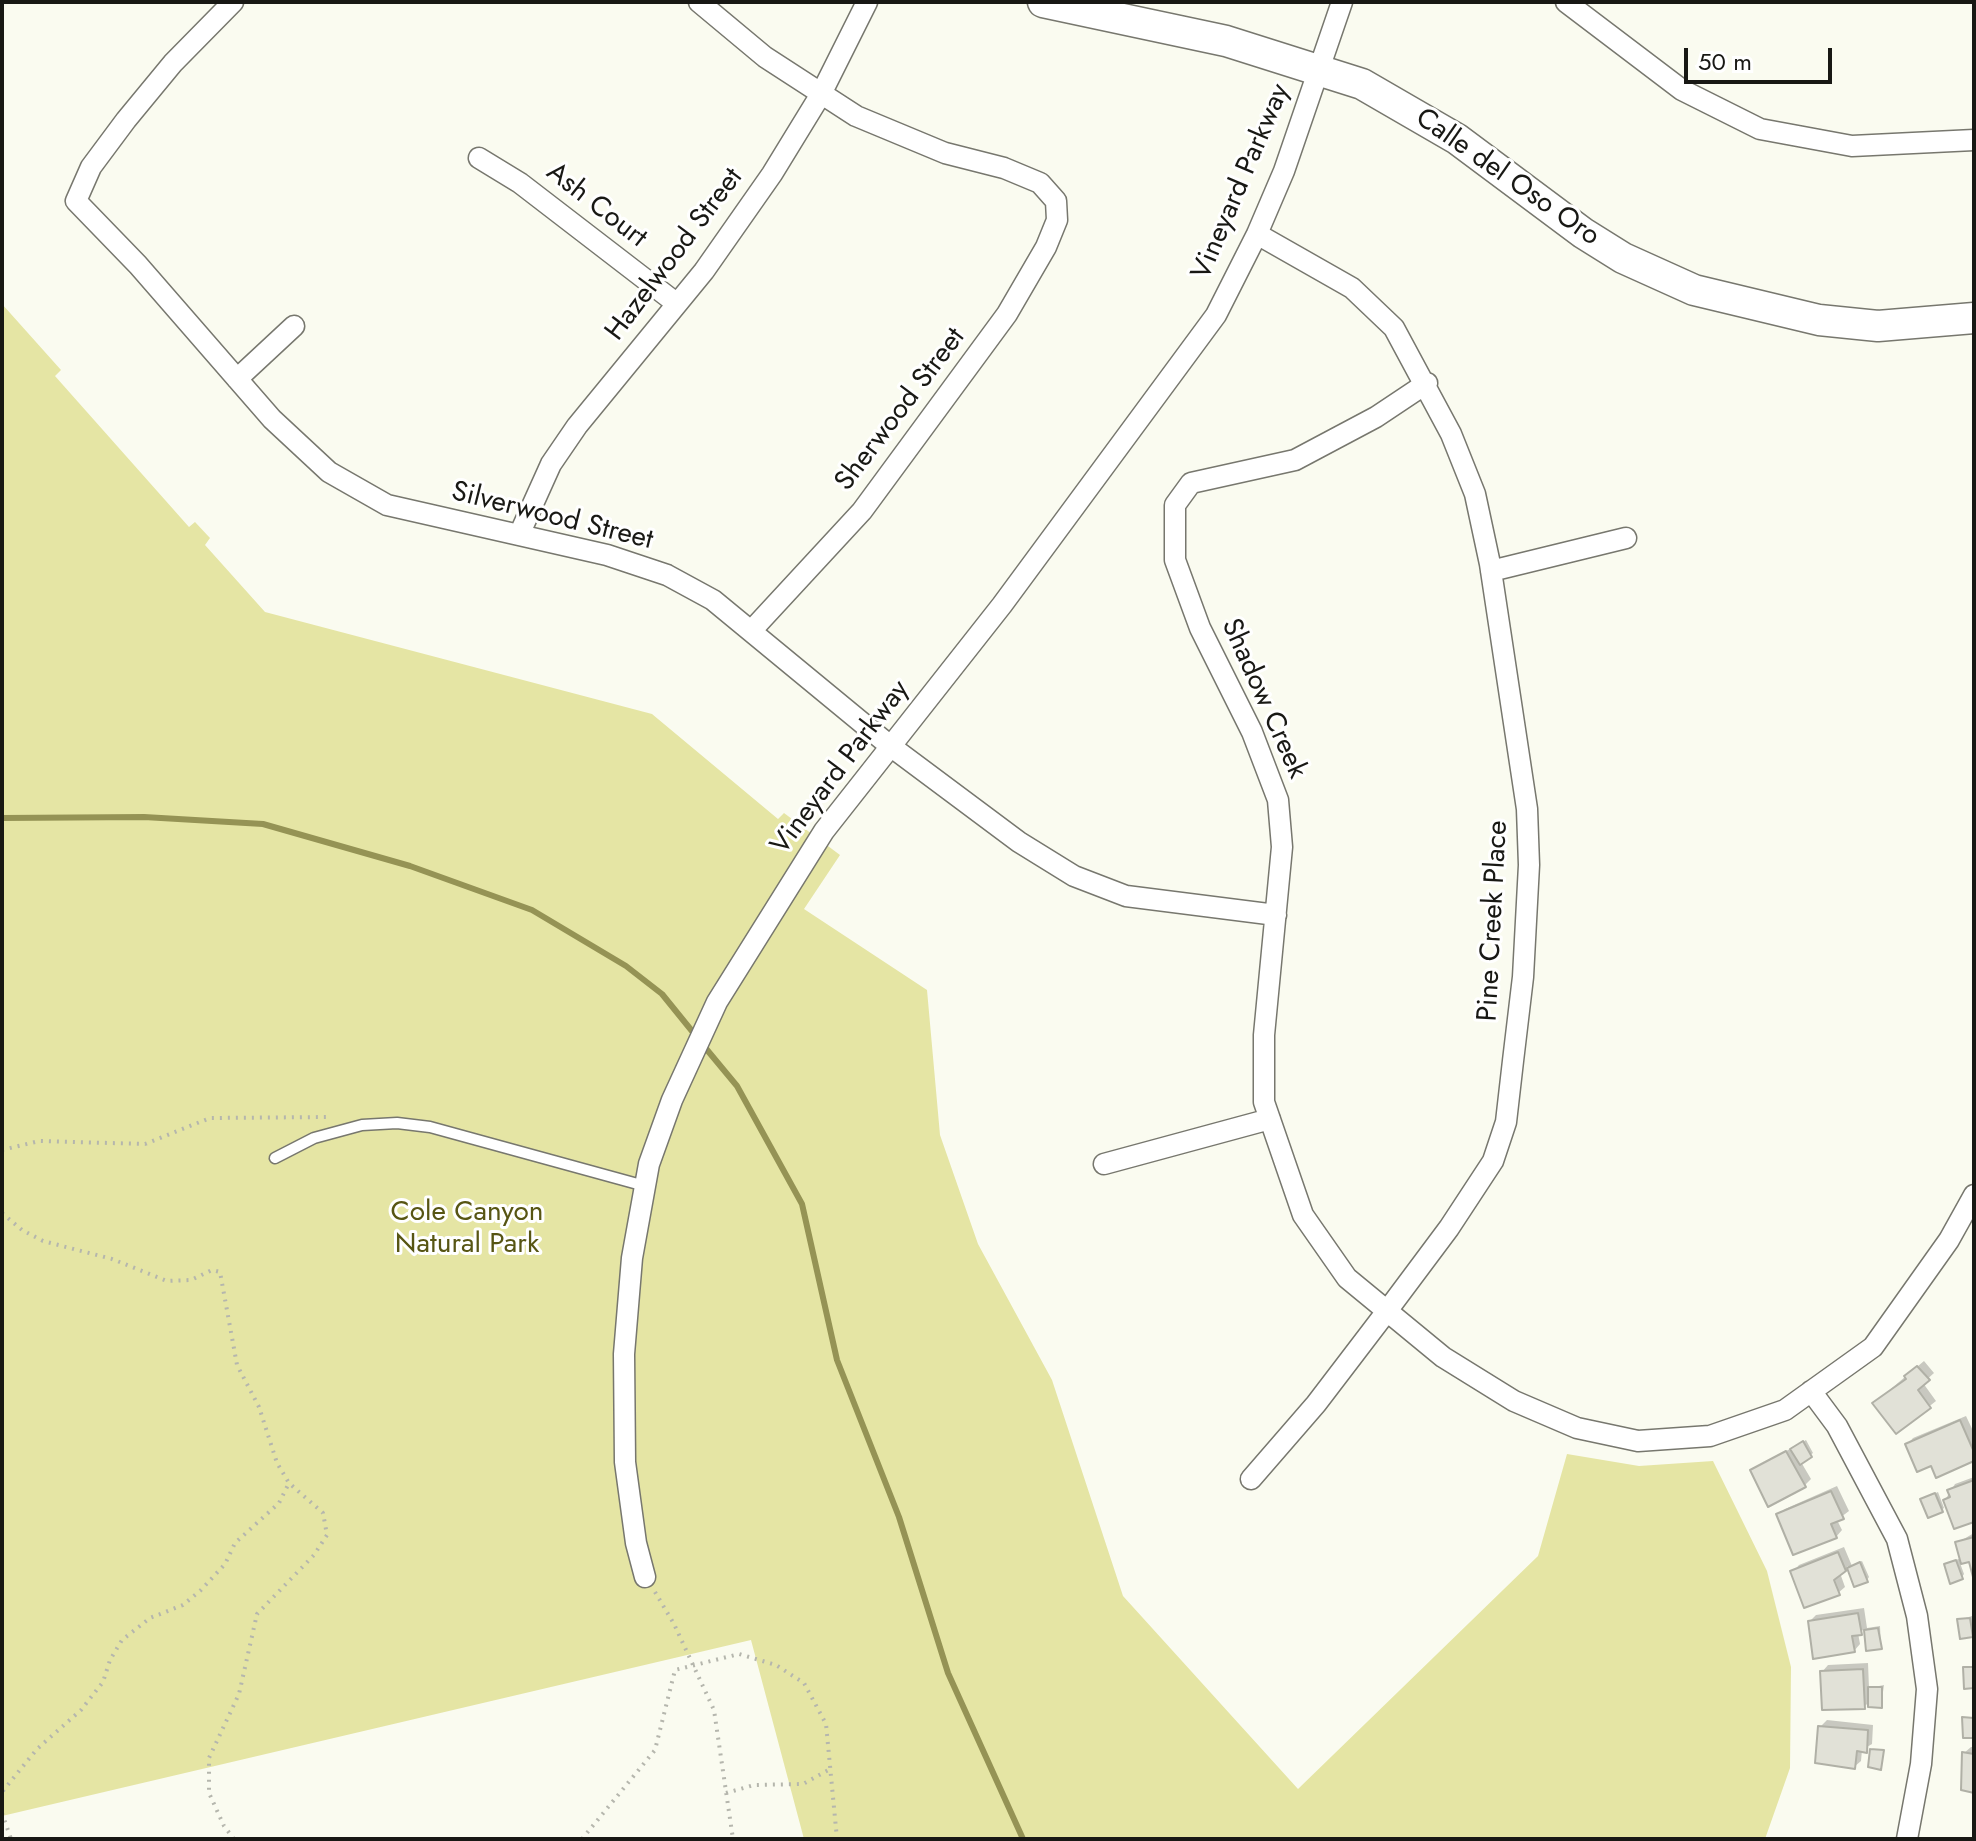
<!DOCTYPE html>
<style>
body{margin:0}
#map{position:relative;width:1976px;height:1841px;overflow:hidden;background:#fafbf0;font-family:Jost,sans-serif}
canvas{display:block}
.frame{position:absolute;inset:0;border:4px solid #181814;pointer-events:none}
.scale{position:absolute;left:1684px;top:48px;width:148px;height:36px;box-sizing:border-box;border:4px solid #181814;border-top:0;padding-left:10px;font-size:24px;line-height:28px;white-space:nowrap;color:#181814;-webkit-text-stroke:6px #fff;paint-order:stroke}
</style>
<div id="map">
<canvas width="1976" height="1841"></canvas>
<div class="frame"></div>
<div class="scale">50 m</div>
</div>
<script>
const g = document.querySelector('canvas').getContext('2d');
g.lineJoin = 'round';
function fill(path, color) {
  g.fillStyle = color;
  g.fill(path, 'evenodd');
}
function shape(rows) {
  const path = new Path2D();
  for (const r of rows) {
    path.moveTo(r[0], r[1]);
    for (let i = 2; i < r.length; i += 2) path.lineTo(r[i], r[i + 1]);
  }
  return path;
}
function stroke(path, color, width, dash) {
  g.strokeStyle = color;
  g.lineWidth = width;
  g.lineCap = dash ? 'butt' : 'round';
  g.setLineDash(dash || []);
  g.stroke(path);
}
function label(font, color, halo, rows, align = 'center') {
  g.font = font + ' Jost,sans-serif';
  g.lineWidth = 6;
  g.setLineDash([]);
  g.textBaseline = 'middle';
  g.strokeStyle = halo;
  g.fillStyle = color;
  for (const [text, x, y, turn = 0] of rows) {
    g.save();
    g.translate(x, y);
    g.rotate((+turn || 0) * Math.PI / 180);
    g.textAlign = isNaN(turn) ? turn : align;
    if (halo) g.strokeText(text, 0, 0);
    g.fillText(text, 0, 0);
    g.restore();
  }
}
fill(shape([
 [2,304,61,370,55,376,189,527,195,522,210,538,205,545,265,612,652,714,778,819,784,813,840,855,804,909,927,990,940,1135,978,1244,1052,1380,1123,1596,1298,1789,1538,1556,1567,1454,1639,1466,1713,1461,1767,1571,1791,1667,1790,1768,1765,1839,804,1839,751,1640,2,1816]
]), '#e5e5a4');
fill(shape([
 [1924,1361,1934,1373,1923,1383,1936,1401,1897,1432,1874,1403],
 [1966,1416,1974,1433,1974,1459,1932,1463,1907,1445,1913,1438],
 [1806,1440,1813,1453,1801,1462,1811,1479,1804,1486,1752,1470],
 [1974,1477,1974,1520,1945,1500,1955,1484],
 [1837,1486,1849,1511,1837,1520,1842,1530,1836,1537,1779,1515,1785,1509],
 [1938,1492,1944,1508,1941,1510,1922,1499],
 [1974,1533,1974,1571,1970,1560,1960,1563,1964,1574,1962,1577,1946,1564,1961,1558,1957,1543],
 [1844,1547,1852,1566,1862,1561,1869,1577,1867,1580,1856,1585,1848,1566,1840,1573,1845,1587,1838,1593,1793,1572,1799,1565],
 [1864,1608,1867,1628,1880,1626,1881,1647,1868,1649,1865,1629,1858,1633,1860,1644,1854,1651,1810,1621,1816,1615],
 [1972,1616,1974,1628,1972,1635,1959,1620],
 [1868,1663,1869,1688,1884,1685,1881,1706,1870,1701,1864,1707,1822,1672,1828,1665],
 [1827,1720,1873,1725,1872,1744,1862,1750,1861,1761,1854,1767,1820,1727],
 [1971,1747,1974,1747,1974,1789,1964,1753]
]), '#0003');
stroke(shape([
 [2,818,144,817,263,824,410,866,532,910,626,966,662,994,696,1036],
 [703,1045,737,1086,802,1204,837,1360,899,1517,948,1673,1023,1839]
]), '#959355', 6);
const building = shape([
 [1917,1366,1930,1380,1918,1390,1931,1408,1896,1434,1872,1403,1906,1379,1904,1376,1917,1366],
 [1960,1420,1974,1452,1974,1461,1936,1478,1931,1466,1917,1472,1905,1444,1960,1420],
 [1803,1441,1812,1457,1800,1465,1790,1449,1803,1441],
 [1786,1451,1806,1487,1768,1507,1750,1470,1786,1451],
 [1974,1480,1974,1522,1954,1529,1943,1500,1950,1497,1947,1490,1974,1480],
 [1831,1491,1844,1519,1831,1524,1837,1538,1793,1555,1776,1514,1831,1491],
 [1935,1493,1943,1512,1928,1518,1920,1499,1935,1493],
 [1974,1537,1974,1576,1973,1577,1969,1562,1961,1564,1955,1542,1974,1537],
 [1838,1552,1846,1571,1834,1580,1840,1595,1804,1608,1790,1571,1838,1552],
 [1956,1560,1963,1579,1950,1584,1944,1564,1956,1560],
 [1860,1562,1868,1582,1854,1587,1847,1568,1860,1562],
 [1858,1613,1862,1635,1852,1636,1855,1652,1813,1659,1808,1621,1858,1613],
 [1970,1618,1973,1637,1960,1639,1957,1619,1970,1618],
 [1878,1628,1882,1649,1866,1651,1864,1630,1878,1628],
 [1963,1667,1974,1667,1974,1688,1964,1689,1963,1667],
 [1863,1669,1865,1709,1822,1710,1820,1671,1863,1669],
 [1868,1687,1882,1687,1882,1708,1868,1707,1868,1687],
 [1962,1717,1974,1718,1974,1738,1963,1738,1962,1717],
 [1818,1726,1868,1730,1867,1753,1857,1751,1855,1769,1815,1763,1818,1726],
 [1870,1749,1884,1750,1881,1770,1868,1767,1870,1749],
 [1962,1752,1974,1754,1974,1793,1961,1790,1962,1752]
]);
fill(building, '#e1e1d7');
stroke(building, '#b0b0a6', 2);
const lane = shape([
 [275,1158,314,1138,362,1125,397,1123,430,1127,645,1186]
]);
const street = shape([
 [233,2,173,63,126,120,91,167,76,201,138,265,272,419,329,472,387,505,607,555,667,575,713,600,889,745,1019,842,1074,876,1126,896,1276,915],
 [699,2,765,57,856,116,945,153,1004,168,1040,183,1056,201,1057,220,1046,247,1007,314,862,511,752,630],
 [1566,2,1682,90,1760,129,1852,146,1974,140],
 [479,158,520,183,676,303],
 [237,379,294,326],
 [1427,383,1376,417,1295,460,1191,483,1175,505,1175,560,1200,628,1252,732,1278,800,1282,847,1264,1035,1264,1102,1303,1215,1347,1278,1443,1357,1514,1401,1577,1428,1638,1441,1710,1436,1785,1410,1873,1347,1949,1240,1974,1195],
 [519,535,551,464,577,426,704,271,772,174,821,94,867,2],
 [1491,571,1626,538],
 [1104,1164,1270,1119],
 [1811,1391,1837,1426,1897,1539,1917,1616,1927,1689,1921,1764,1907,1839],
 [1251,1479,1316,1404,1387,1311,1449,1228,1493,1161,1506,1122,1513,1061,1523,977,1529,865,1527,809,1490,564,1475,494,1451,434,1394,328,1352,288,1257,234],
 [645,1577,636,1543,625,1462,624,1354,632,1258,649,1164,672,1100,717,1002,824,831,1002,605,1216,315,1257,234,1284,171,1342,2]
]);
const secondary = shape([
 [1043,2,1226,41,1362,84,1457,139,1583,233,1623,258,1694,290,1819,320,1878,326,1974,318]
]);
stroke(lane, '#77776e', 13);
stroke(street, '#77776e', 23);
stroke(secondary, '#77776e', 33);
stroke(shape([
 [2,1150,39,1141,145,1144,210,1118,331,1117],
 [2,1213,22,1230,43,1241,112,1259,167,1281,191,1280,212,1270,220,1272,237,1365,259,1407,277,1463,289,1483,279,1503,235,1543,225,1564,201,1590,183,1605,150,1618,122,1640,110,1660,103,1682,81,1710,37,1749,2,1792],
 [655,1592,674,1624,714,1710,733,1839],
 [726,1793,754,1785,803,1784,832,1768],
 [2,1813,11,1839],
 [234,1839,224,1826,209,1793,209,1758,239,1694,257,1614,314,1555,327,1535,323,1513,289,1483],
 [582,1839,655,1750,675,1670,739,1654,776,1665,804,1683,826,1724,837,1839]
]), '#b5b6ad', 4, [2, 6]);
stroke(lane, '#fff', 10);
stroke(street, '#fff', 20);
stroke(secondary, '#fff', 30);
label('28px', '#181814', '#fff', [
 ["Calle del Oso Oro",1507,178,35],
 ["Vineyard Parkway",1242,182,-67],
 ["Ash Court",596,206,38],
 ["Hazelwood Street",675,255,-53],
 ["Sherwood Street",901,410,-53],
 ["Silverwood Street",552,517,14],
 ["Shadow Creek",1263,699,66],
 ["Vineyard Parkway",841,768,-53],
 ["Pine Creek Place",1494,921,-87]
]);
label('28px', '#575513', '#fff', [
 ["Cole Canyon",467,1213],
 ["Natural Park",467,1245]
]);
</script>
